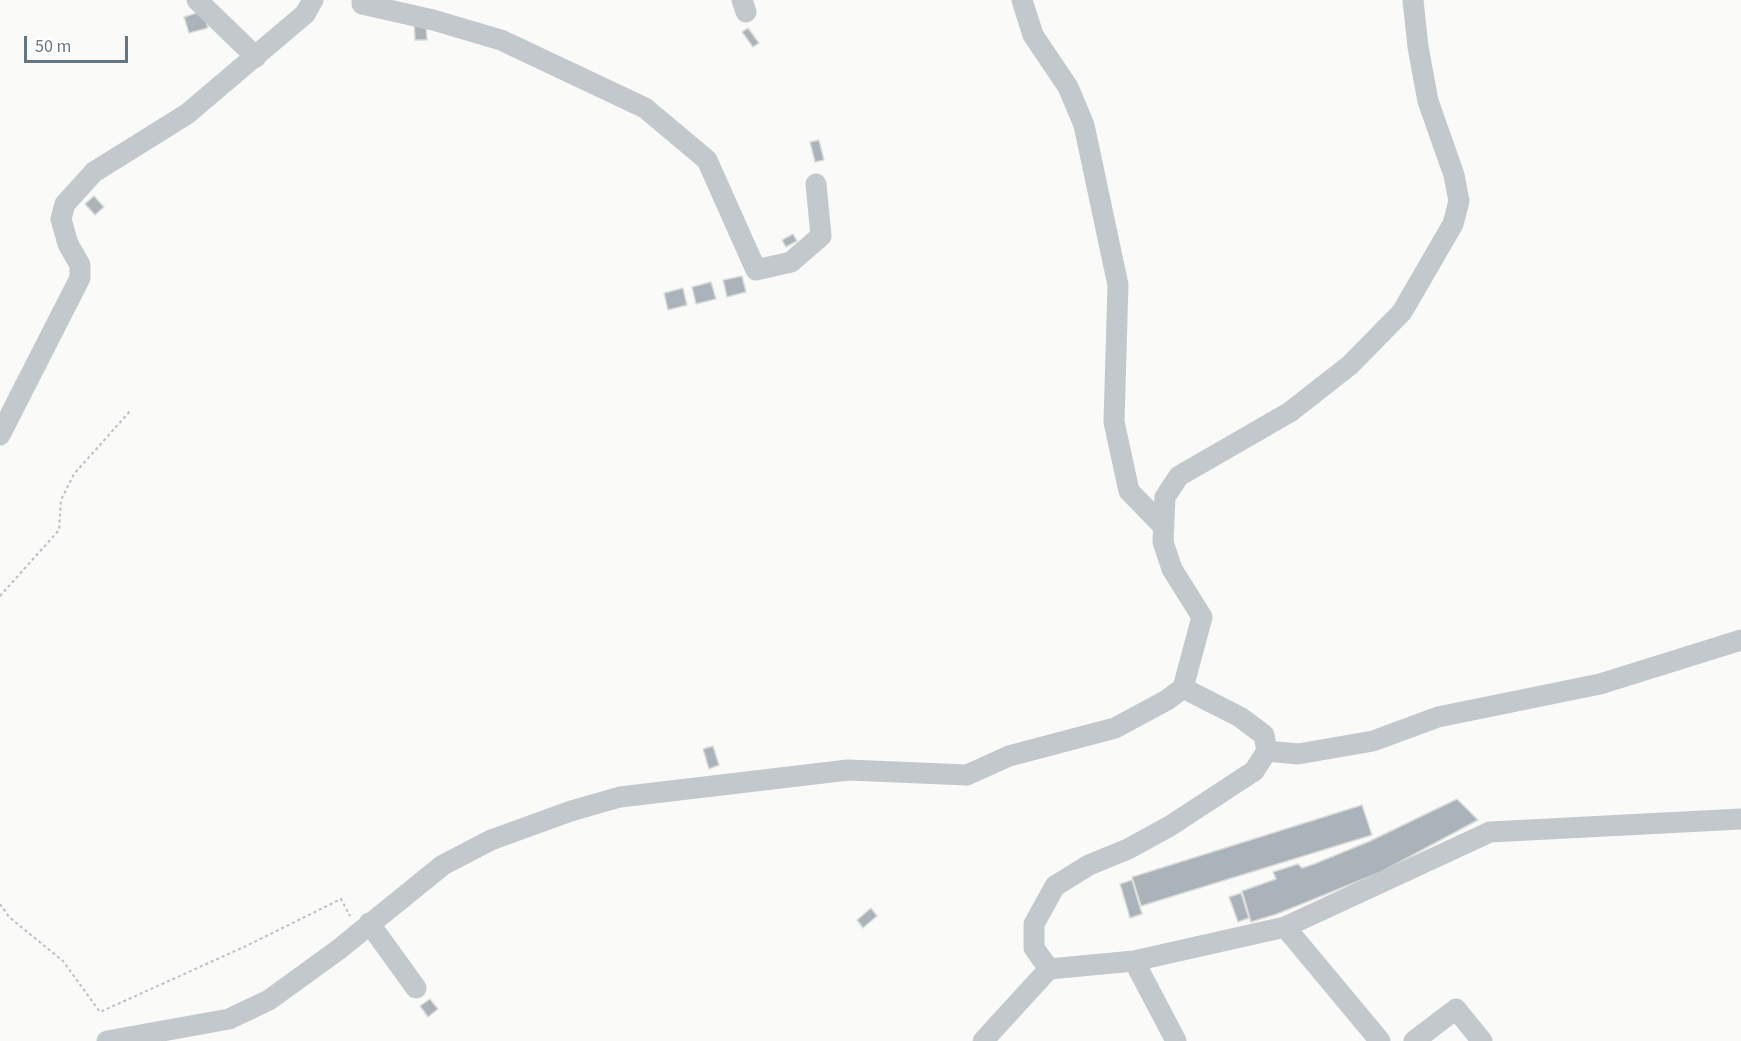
<!DOCTYPE html>
<style>
body{margin:0}
#map{position:relative;width:1741px;height:1041px;overflow:hidden;background:#fafaf8;font-family:"Source Sans 3",sans-serif}
canvas{display:block}
.scale{position:absolute;left:24px;top:36px;width:104px;height:27px;box-sizing:border-box;border:3px solid #657683;border-top:0;padding-left:8px;font-size:18px;line-height:21px;white-space:nowrap;color:#657683;-webkit-text-stroke:4px #fff;paint-order:stroke}
</style>
<div id="map">
<canvas width="1741" height="1041"></canvas>
<div class="scale">50 m</div>
</div>
<script>
const g = document.querySelector('canvas').getContext('2d');
g.lineJoin = 'round';
function fill(path, color) {
  g.fillStyle = color;
  g.fill(path, 'evenodd');
}
function shape(rows) {
  const path = new Path2D();
  for (const r of rows) {
    path.moveTo(r[0], r[1]);
    for (let i = 2; i < r.length; i += 2) path.lineTo(r[i], r[i + 1]);
  }
  return path;
}
function stroke(path, color, width, dash) {
  g.strokeStyle = color;
  g.lineWidth = width;
  g.lineCap = dash ? 'butt' : 'round';
  g.setLineDash(dash || []);
  g.stroke(path);
}
const building = shape([
 [203,11,208,28,189,33,184,17,203,11],
 [414,22,426,22,427,40,415,40,414,22],
 [748,28,759,43,753,47,742,32,748,28],
 [819,140,824,160,815,162,810,142,819,140],
 [94,196,104,207,95,215,85,204,94,196],
 [793,234,797,241,786,247,782,240,793,234],
 [742,276,746,292,727,297,723,280,742,276],
 [711,282,716,299,696,304,692,287,711,282],
 [683,288,687,305,668,310,664,293,683,288],
 [713,746,719,765,709,769,703,749,713,746],
 [1457,799,1478,820,1381,872,1277,914,1251,922,1242,891,1276,879,1273,872,1298,864,1302,868,1314,864,1370,841,1457,799],
 [1362,805,1372,835,1141,906,1132,877,1362,805],
 [1132,880,1142,914,1130,918,1120,884,1132,880],
 [1241,893,1249,918,1238,922,1229,897,1241,893],
 [871,908,877,916,863,928,857,920,871,908],
 [430,999,438,1009,428,1017,420,1006,430,999]
]);
fill(building, '#aab3b9');
stroke(building, '#dcdcda', 1.5);
stroke(shape([
 [0,596,59,530,61,500,74,474,131,410],
 [0,904,9,917,63,961,100,1012,244,947,341,899,350,916]
]), '#bbbfc2', 2, [3, 3]);
stroke(shape([
 [197,0,256,57],
 [362,0,362,4,433,20,501,40,645,108,707,160,756,270,791,262,821,236,816,184],
 [742,0,746,12],
 [1022,0,1033,35,1068,87,1084,125,1118,285,1114,422,1129,491,1164,527],
 [0,435,80,278,80,265,68,244,61,219,65,204,94,172,187,114,305,14,313,0],
 [1267,751,1298,754,1373,741,1438,717,1600,684,1741,640],
 [369,923,416,988],
 [1285,927,1490,832,1741,819],
 [1134,961,1285,927,1380,1041],
 [1049,969,1034,948,1034,924,1055,886,1089,865,1128,849,1170,826,1254,771,1267,751,1264,735,1240,717,1183,688],
 [107,1041,229,1019,269,1000,338,950,443,865,491,840,571,811,620,797,848,770,967,775,1009,756,1115,728,1167,700,1183,688,1202,617,1172,569,1163,542,1165,497,1179,476,1290,412,1350,365,1402,312,1453,224,1459,201,1454,175,1428,101,1418,47,1413,0],
 [983,1041,1049,969,1134,961,1176,1041],
 [1414,1041,1456,1009,1482,1041]
]), '#c3c8cc', 21);
</script>
